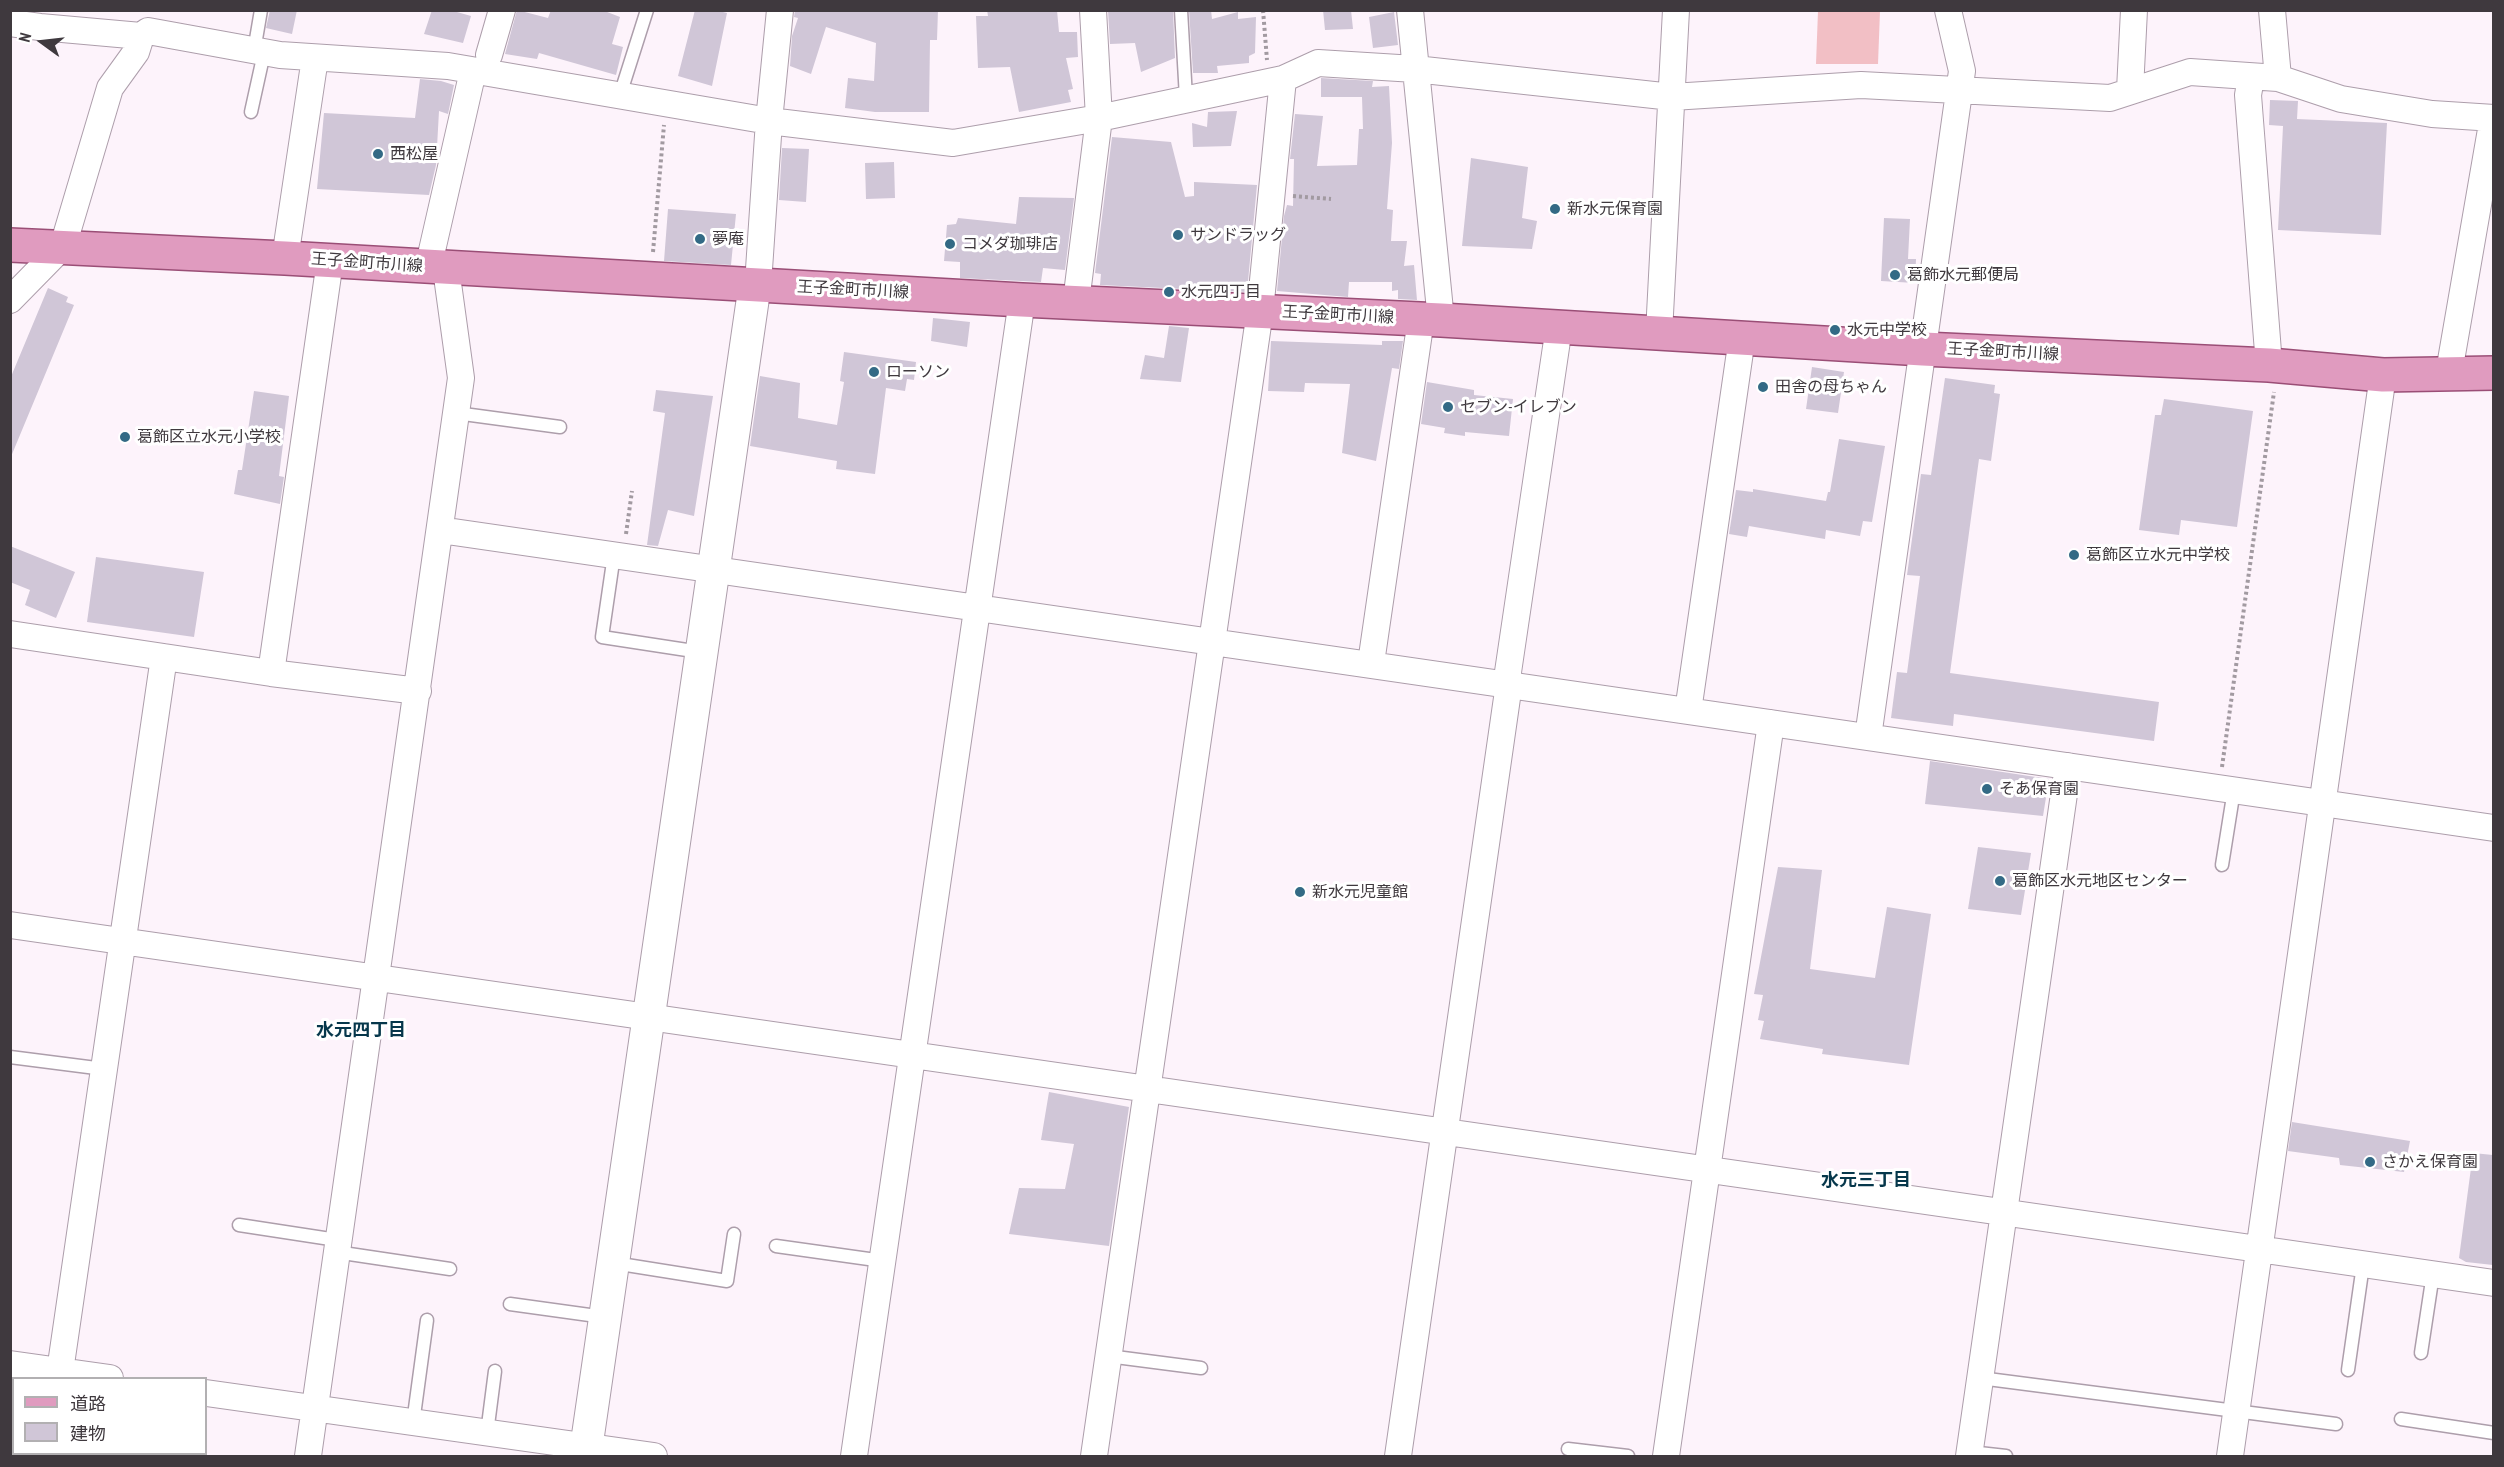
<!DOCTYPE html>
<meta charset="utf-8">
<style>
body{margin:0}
#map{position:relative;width:2504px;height:1467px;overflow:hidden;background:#fdf3fb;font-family:"PT Sans Narrow","Noto Sans JP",sans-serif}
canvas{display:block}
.frame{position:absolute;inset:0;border:12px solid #3f393e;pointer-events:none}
.legend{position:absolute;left:12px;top:1377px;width:195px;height:78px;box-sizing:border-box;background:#fff;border:2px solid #b2b0b2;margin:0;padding:8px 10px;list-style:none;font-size:18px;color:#3f393e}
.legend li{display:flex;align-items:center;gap:12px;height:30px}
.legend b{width:30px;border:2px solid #b2b0b2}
.north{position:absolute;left:12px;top:12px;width:60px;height:60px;-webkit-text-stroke:4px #fff;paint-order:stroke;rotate:285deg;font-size:16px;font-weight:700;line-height:24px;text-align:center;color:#3f393e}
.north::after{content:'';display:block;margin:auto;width:21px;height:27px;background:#3f393e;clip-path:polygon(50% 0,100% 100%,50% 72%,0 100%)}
</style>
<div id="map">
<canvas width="2504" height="1467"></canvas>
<div class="frame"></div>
<ul class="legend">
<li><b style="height:8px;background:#e09bbf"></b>道路</li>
<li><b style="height:16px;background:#d0c6d7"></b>建物</li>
</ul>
<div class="north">N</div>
</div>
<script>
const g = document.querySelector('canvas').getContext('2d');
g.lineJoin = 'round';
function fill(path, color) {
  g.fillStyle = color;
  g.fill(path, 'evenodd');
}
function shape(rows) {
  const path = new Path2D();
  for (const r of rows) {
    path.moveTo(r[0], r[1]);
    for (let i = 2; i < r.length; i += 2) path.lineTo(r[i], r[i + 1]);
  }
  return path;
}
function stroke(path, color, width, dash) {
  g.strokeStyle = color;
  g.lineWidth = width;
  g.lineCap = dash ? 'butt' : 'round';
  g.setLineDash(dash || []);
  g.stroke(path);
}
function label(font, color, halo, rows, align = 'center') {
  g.font = font + ' "PT Sans Narrow","Noto Sans JP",sans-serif';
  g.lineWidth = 6;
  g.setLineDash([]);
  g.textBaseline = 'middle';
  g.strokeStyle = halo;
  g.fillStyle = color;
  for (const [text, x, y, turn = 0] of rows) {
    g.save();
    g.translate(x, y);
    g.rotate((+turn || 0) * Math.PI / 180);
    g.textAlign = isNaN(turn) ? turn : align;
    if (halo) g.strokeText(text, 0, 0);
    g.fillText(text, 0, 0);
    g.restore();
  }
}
fill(shape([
 [1818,11,1880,11,1878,64,1816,64]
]), '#f2bfc5');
fill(shape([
 [270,10,297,10,292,34,266,28],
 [432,10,450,10,471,16,463,43,424,34],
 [517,10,548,18,551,10,602,10,620,17,612,44,623,47,616,75,539,53,537,59,505,54],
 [695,10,715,10,727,13,712,86,678,76],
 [795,10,938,10,937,40,930,40,929,112,875,112,845,108,848,78,874,81,876,43,826,27,811,74,790,66,792,36,798,18,794,17],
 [987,10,1057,10,1059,32,1077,32,1078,57,1066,58,1073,89,1068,90,1071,102,1019,112,1010,67,978,68,976,16,988,16],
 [1108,10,1173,10,1175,58,1141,72,1135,43,1110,44],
 [1189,10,1211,10,1212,19,1238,12,1238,19,1256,17,1255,53,1249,56,1249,63,1217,66,1218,73,1193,73],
 [1323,10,1351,10,1353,29,1325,30],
 [1394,12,1398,45,1373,48,1369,17],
 [1321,78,1373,81,1372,87,1389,86,1392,143,1387,209,1393,210,1391,241,1407,241,1404,266,1414,265,1417,300,1398,299,1398,290,1392,291,1392,282,1349,282,1348,297,1277,291,1284,216,1287,205,1293,206,1294,159,1290,159,1295,114,1323,116,1317,166,1357,165,1359,129,1363,129,1362,97,1321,97],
 [420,79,441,81,454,85,448,114,439,111,436,165,429,195,317,189,324,113,415,118],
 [2270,100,2298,101,2297,119,2387,123,2381,235,2278,230,2283,126,2269,125],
 [1237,111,1231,146,1193,147,1192,123,1207,127,1208,112],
 [1112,137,1171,142,1185,197,1194,196,1194,182,1257,185,1247,292,1100,285,1101,274,1095,273],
 [782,148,809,149,806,202,779,200],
 [1471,158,1528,167,1522,218,1537,221,1532,249,1462,246],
 [894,162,895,198,866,199,865,163],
 [1019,197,1074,198,1065,270,1043,268,1041,282,960,278,960,262,944,261,947,225,956,224,958,218,1016,224],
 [668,209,736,214,731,265,664,261],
 [1884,218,1910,219,1908,259,1916,259,1915,283,1881,281],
 [48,288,68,297,66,302,74,305,10,459,10,379],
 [933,318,970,322,967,347,931,341],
 [1169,326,1189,328,1181,382,1140,379,1145,355,1164,358],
 [1271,341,1382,345,1382,341,1403,341,1399,369,1392,368,1376,461,1342,453,1350,384,1305,383,1304,392,1268,391],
 [844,352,916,362,914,380,907,379,905,391,886,388,875,474,836,469,837,461,750,446,760,376,800,383,798,418,837,425,844,382,840,381],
 [1812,367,1844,372,1838,413,1806,409],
 [1945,378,1995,385,1994,393,2000,394,1991,461,1979,459,1950,673,2159,702,2154,741,1954,714,1953,726,1891,718,1897,672,1907,673,1920,576,1907,575,1921,474,1931,475],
 [1427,382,1474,390,1474,395,1513,399,1509,436,1465,432,1465,436,1444,433,1445,428,1421,424],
 [656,390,713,396,694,516,668,510,658,546,647,545,665,413,653,411],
 [254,391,289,396,279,476,284,477,280,504,234,494,238,470,242,470],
 [2164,399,2253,411,2237,527,2181,520,2179,535,2139,530,2155,415,2161,415],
 [1839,439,1885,446,1872,522,1863,521,1860,536,1826,530,1825,539,1749,526,1747,537,1729,534,1736,490,1753,492,1753,489,1826,501,1828,492,1830,492],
 [10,546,75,572,56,618,25,605,30,590,10,582],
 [96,557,204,572,194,637,87,622],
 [1930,761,2049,779,2043,816,1925,804],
 [1978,847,2031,853,2021,915,1968,909],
 [1778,867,1822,870,1810,969,1875,978,1887,907,1931,914,1909,1065,1822,1054,1823,1049,1760,1039,1764,1021,1758,1020,1763,995,1754,994],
 [1049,1092,1129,1107,1109,1246,1009,1234,1019,1188,1065,1189,1074,1144,1041,1140],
 [2292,1122,2410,1141,2404,1172,2340,1165,2339,1158,2288,1151],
 [2473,1153,2493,1155,2493,1265,2466,1262,2459,1258]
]), '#d0c6d7');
const service = shape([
 [1181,10,1186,98],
 [254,51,261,10],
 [620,95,647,10],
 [251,112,264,53],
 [456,413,560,427],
 [614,555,602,637,700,652],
 [2222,865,2234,790],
 [10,1057,104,1069],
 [239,1225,337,1240],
 [776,1246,883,1261],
 [336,1252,450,1269],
 [614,1263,727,1281,734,1234],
 [510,1304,604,1317],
 [2421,1353,2433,1274],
 [1108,1356,1201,1368],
 [2348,1370,2363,1265],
 [1980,1378,2336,1424],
 [2401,1419,2494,1433],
 [413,1423,427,1320],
 [487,1433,495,1371],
 [1568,1449,1628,1456],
 [1970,1452,2006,1456]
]);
const minor = shape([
 [1410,10,1441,320],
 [2272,10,2278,78],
 [10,23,40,27,141,36,148,31,280,55,448,66,769,121,953,143,1099,118,1283,79,1318,63,1415,69,1672,97,1861,85,2110,98,2190,72,2278,78,2341,99,2432,114,2494,118],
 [489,55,502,10],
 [2251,78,2248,95,2269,365],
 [2130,90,2134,10],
 [285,258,315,58],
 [428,268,473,71],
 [758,284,769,121,780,10],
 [10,300,63,246,110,88,136,52,141,36],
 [1076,302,1099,118,1093,10],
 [1659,333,1676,10],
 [2449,372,2493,118],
 [440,530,2494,828],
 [10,634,271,673,418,691],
 [1371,663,1421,319],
 [271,673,330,261],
 [1688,711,1742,338],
 [1868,737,1962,71,1948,10],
 [10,925,2494,1283],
 [10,1364,110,1378],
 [59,1378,164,657],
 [206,1393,654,1456],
 [48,1456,48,1454],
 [308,1456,461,378,446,269],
 [854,1456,1022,300],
 [1094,1456,1260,311,1283,79],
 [1398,1456,1509,684,1508,672,1559,327],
 [1666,1456,1771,723],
 [1969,1456,2068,766],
 [2230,1456,2383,375]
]);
const tertiary = shape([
 [585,1456,755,284]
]);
const primary = shape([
 [10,245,285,258,1022,300,1441,320,1923,349,2269,365,2383,375,2494,373]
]);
stroke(service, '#ad9eab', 15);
stroke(minor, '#ad9eab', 28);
stroke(tertiary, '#ad9eab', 34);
stroke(primary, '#9a4e76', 36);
stroke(shape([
 [1263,10,1267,60],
 [1293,196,1331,199],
 [653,252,664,125],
 [626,534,632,491],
 [2222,767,2274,392]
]), '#a29aa1', 4, [3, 3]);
stroke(service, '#fff', 12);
stroke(minor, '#fff', 26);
stroke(tertiary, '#fff', 32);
stroke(primary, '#e09bbf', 33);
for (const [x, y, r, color] of [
 [378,154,6,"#336a85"],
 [1555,209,6,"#336a85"],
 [1178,235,6,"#336a85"],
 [700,239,6,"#336a85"],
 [950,244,6,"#336a85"],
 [1895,275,6,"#336a85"],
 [1169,292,6,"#336a85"],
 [1835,330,6,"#336a85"],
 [874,372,6,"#336a85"],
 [1763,387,6,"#336a85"],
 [1448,407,6,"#336a85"],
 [125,437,6,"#336a85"],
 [2074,555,6,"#336a85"],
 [1987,789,6,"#336a85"],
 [2000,881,6,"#336a85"],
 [1300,892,6,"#336a85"],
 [2370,1162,6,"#336a85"]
]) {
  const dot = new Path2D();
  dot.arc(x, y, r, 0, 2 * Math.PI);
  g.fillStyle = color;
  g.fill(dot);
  stroke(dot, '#fff', 2);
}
label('16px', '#3f393e', '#fff', [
 ["西松屋",390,154],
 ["新水元保育園",1567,209],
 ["サンドラッグ",1190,235],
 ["夢庵",712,239],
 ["コメダ珈琲店",962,244],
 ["葛飾水元郵便局",1907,275],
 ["水元四丁目",1181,292],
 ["水元中学校",1847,330],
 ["ローソン",886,372],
 ["田舎の母ちゃん",1775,387],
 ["セブン-イレブン",1460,407],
 ["葛飾区立水元小学校",137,437],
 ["葛飾区立水元中学校",2086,555],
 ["そあ保育園",1999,789],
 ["葛飾区水元地区センター",2012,881],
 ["新水元児童館",1312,892],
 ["さかえ保育園",2382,1162]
], 'left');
label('16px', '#3f393e', '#fff', [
 ["王子金町市川線",367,263,4],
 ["王子金町市川線",853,290,3],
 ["王子金町市川線",1338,315,3],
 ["王子金町市川線",2003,352,3]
]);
label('bold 18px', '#06374b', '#fff', [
 ["水元四丁目",361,1031],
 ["水元三丁目",1866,1181]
]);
</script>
